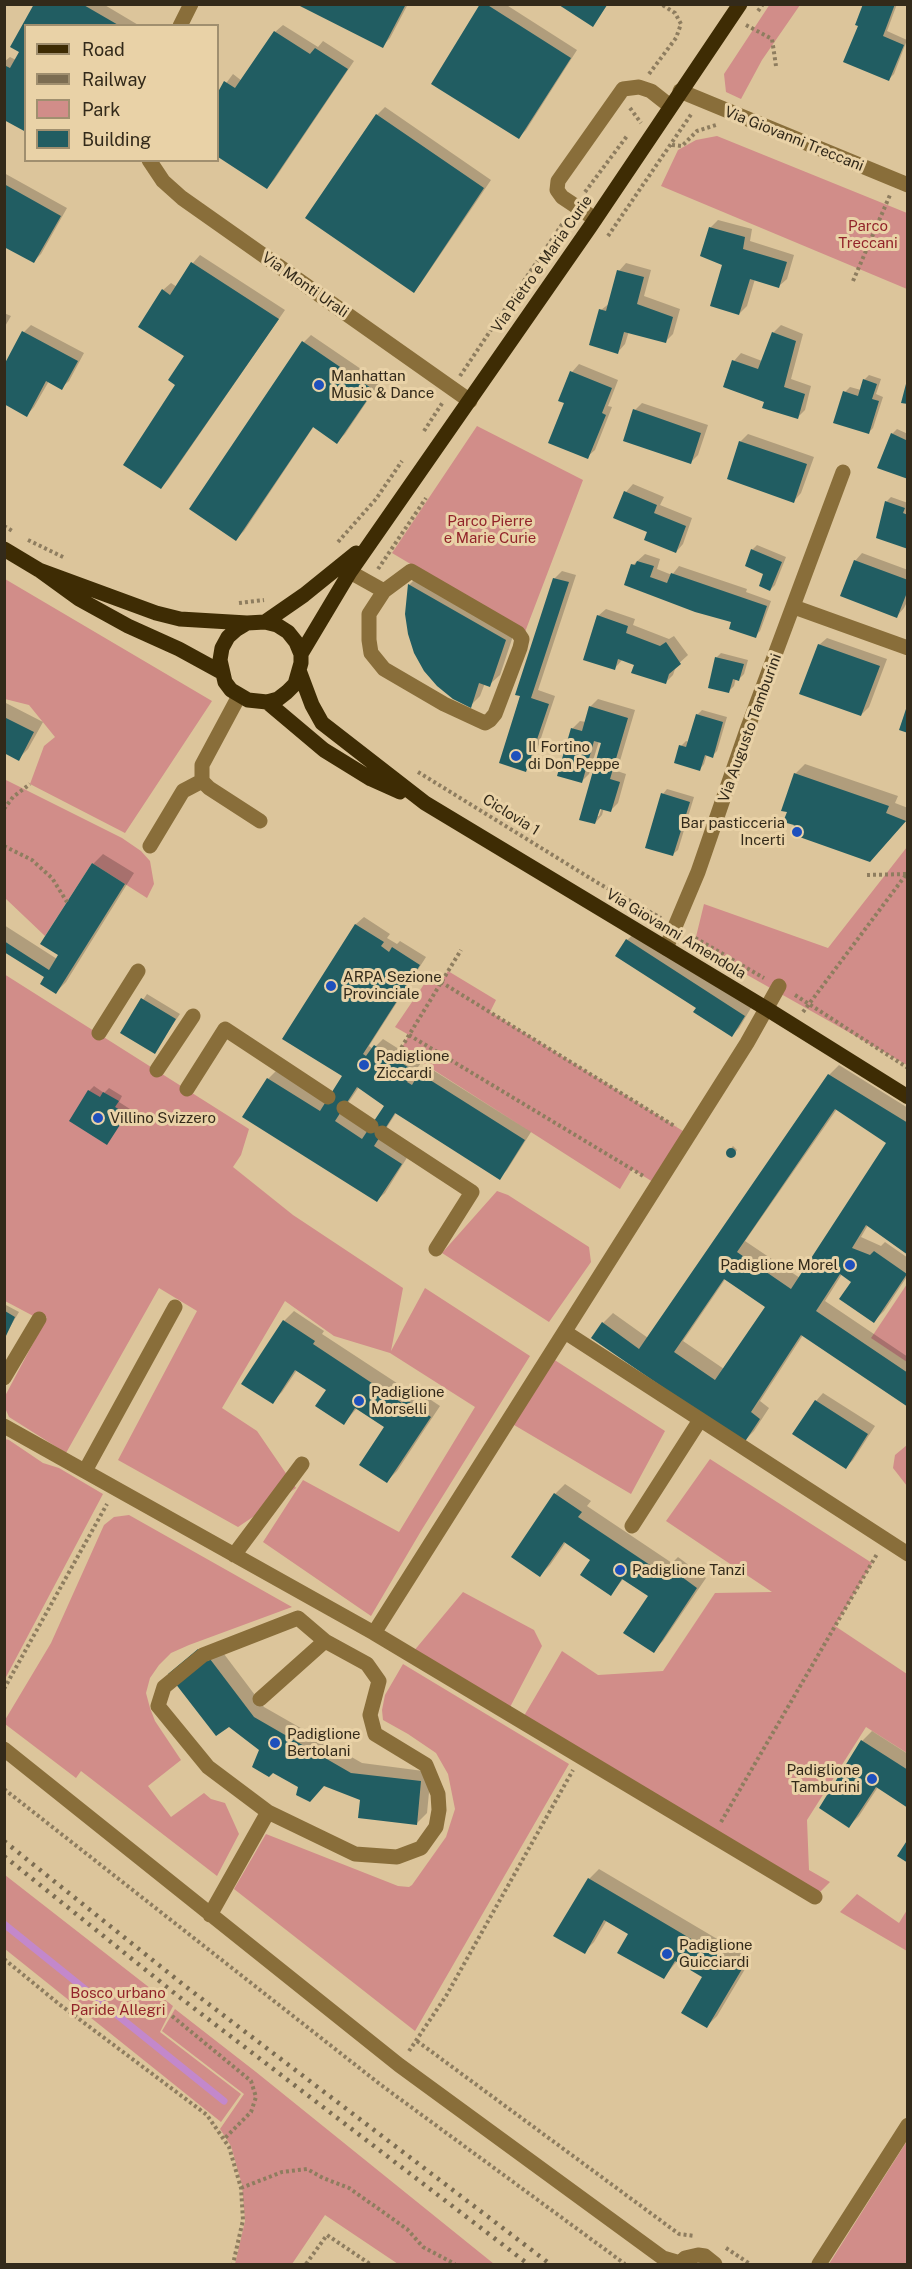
<!DOCTYPE html>
<style>
body{margin:0}
#map{position:relative;width:912px;height:2269px;overflow:hidden;background:#dcc59b;font-family:"Public Sans",sans-serif}
canvas{display:block}
.frame{position:absolute;inset:0;border:6px solid #332a1a;pointer-events:none}
.legend{position:absolute;left:24px;top:24px;width:195px;height:138px;box-sizing:border-box;background:#e9d2a7;border:2px solid #a08f6f;margin:0;padding:8px 10px;list-style:none;font-size:18px;color:#332a1a}
.legend li{display:flex;align-items:center;gap:12px;height:30px}
.legend b{width:30px;border:2px solid #a08f6f}
</style>
<div id="map">
<canvas width="912" height="2269"></canvas>
<div class="frame"></div>
<ul class="legend">
<li><b style="height:8px;background:#3e2c04"></b>Road</li>
<li><b style="height:8px;background:#7c6d52"></b>Railway</li>
<li><b style="height:16px;background:#d18d89"></b>Park</li>
<li><b style="height:16px;background:#215d62"></b>Building</li>
</ul>
</div>
<script>
const g = document.querySelector('canvas').getContext('2d');
g.lineJoin = 'round';
function fill(path, color) {
  g.fillStyle = color;
  g.fill(path, 'evenodd');
}
function shape(rows) {
  const path = new Path2D();
  for (const r of rows) {
    if (r.length === 3) {
      path.moveTo(r[0] + r[2], r[1]);
      path.arc(r[0], r[1], r[2], 0, 2 * Math.PI);
      continue;
    }
    path.moveTo(r[0], r[1]);
    for (let i = 2; i < r.length; i += 2) path.lineTo(r[i], r[i + 1]);
  }
  return path;
}
function stroke(path, color, width, dash) {
  g.strokeStyle = color;
  g.lineWidth = width;
  g.lineCap = dash ? 'butt' : 'round';
  g.setLineDash(dash || []);
  g.stroke(path);
}
function label(font, color, halo, rows, align = 'center') {
  g.font = font + ' "Public Sans",sans-serif';
  g.lineWidth = 6;
  g.setLineDash([]);
  g.textBaseline = 'middle';
  g.strokeStyle = halo;
  g.fillStyle = color;
  for (const [text, x, y, turn = 0] of rows) {
    g.save();
    g.translate(x, y);
    g.rotate((+turn || 0) * Math.PI / 180);
    g.textAlign = isNaN(turn) ? turn : align;
    if (halo) g.strokeText(text, 0, 0);
    g.fillText(text, 0, 0);
    g.restore();
  }
}
fill(shape([
 [770,4,800,5,762,60,741,99,726,92,724,74],
 [717,136,907,213,907,289,661,186,678,150,696,140],
 [477,426,583,480,525,632,392,553],
 [5,579,212,701,125,833,30,784,44,746,55,737,29,705,5,699],
 [4,779,122,838,141,851,150,861,154,884,147,898,92,863,45,936,5,898],
 [907,847,907,1065,694,945,704,904,828,948],
 [448,971,496,1000,490,1012,683,1131,653,1182,632,1169,620,1189,401,1049,409,1035,395,1027,431,974,441,982],
 [4,974,249,1129,241,1155,233,1167,293,1215,403,1288,391,1351,425,1288,530,1356,421,1531,371,1616,263,1542,303,1480,399,1532,475,1407,390,1353,334,1336,285,1301,222,1408,257,1431,296,1488,238,1527,118,1460,197,1311,159,1288,66,1453,9,1417,5,1408,5,1396,47,1317,39,1319,5,1301],
 [497,1191,508,1195,589,1247,591,1262,549,1322,442,1253],
 [907,1284,907,1362,871,1338],
 [550,1357,665,1431,631,1494,509,1422],
 [5,1439,9,1440,43,1463,59,1468,103,1494,5,1679],
 [907,1445,907,1486,893,1468,895,1455],
 [710,1459,872,1563,835,1626,907,1674,907,1753,866,1727,807,1820,809,1870,830,1882,815,1897,521,1721,562,1651,598,1675,663,1671,715,1593,772,1592,666,1521],
 [129,1515,292,1607,189,1645,171,1653,159,1665,150,1678,146,1693,150,1708,155,1721,181,1760,148,1786,171,1817,204,1793,211,1799,225,1803,239,1834,217,1876,81,1771,76,1778,5,1724,5,1720,51,1643,104,1525,114,1517],
 [463,1592,534,1630,542,1646,509,1709,413,1652],
 [403,1664,569,1764,415,2031,234,1889,266,1834,398,1886,409,1887,412,1885,446,1837,455,1809,448,1774,436,1753,408,1734,383,1720,382,1710,385,1695],
 [5,1875,173,2006,160,2032,241,2094,221,2122,5,1949],
 [857,1894,899,1923,907,1910,907,1951,840,1912],
 [175,2009,256,2072,494,2264,398,2264,325,2215,292,2264,235,2264,245,2221,242,2185,231,2146,220,2129,244,2094,162,2031],
 [907,2141,907,2264,829,2264]
]), '#d18d89');
fill(shape([
 [36,4,103,4,140,26,26,26,26,130,4,118,4,62,10,57,16,60,21,52,12,47],
 [299,4,408,4,390,38,383,46],
 [482,4,505,4,577,50,526,130,519,137],
 [562,4,608,4,593,25],
 [865,4,897,4,887,31,907,40,894,74,889,79,860,25],
 [283,25,318,47,323,41,354,61,274,180,267,188,218,155,218,94,233,74,242,81,275,32],
 [385,107,491,180,421,283,414,291,307,217,377,115],
 [4,173,67,208,41,254,34,261,4,245],
 [718,220,752,229,750,241,794,255,787,279,779,286,755,279,747,306,739,314,724,264,702,255,711,227],
 [200,255,285,310,168,480,161,487,177,385,186,356,163,290,171,283,177,287,193,263],
 [626,263,651,270,644,296,680,309,673,334,666,341,629,331,625,344,618,352,601,310,610,303,619,271],
 [4,313,11,316,4,328],
 [31,325,84,353,69,381,61,388,49,381,34,407,27,415,24,332],
 [781,325,803,334,791,379,811,386,805,410,797,418,765,401,734,361,741,353,762,361,773,333],
 [311,335,380,382,345,434,337,442,314,426,244,531,236,539,304,342],
 [579,364,618,380,608,406,612,407,595,450,587,457,566,403,560,400,572,372],
 [869,375,881,379,876,394,883,397,873,428,868,433,845,392,850,387,861,390,864,380],
 [642,403,708,425,698,455,690,463,635,410],
 [897,429,908,434,908,477,892,434],
 [748,434,814,457,801,493,794,501,740,442],
 [633,484,664,497,660,505,692,518,683,544,676,552,649,532,626,492],
 [891,497,908,503,908,547,886,502],
 [757,545,786,557,775,585,770,590,765,573,752,550],
 [862,553,908,570,908,600,904,608,897,616,855,561],
 [645,554,660,559,657,569,672,575,679,566,747,589,746,592,771,601,760,631,755,636,733,621,696,610,633,565],
 [562,571,576,575,538,690,555,696,533,762,526,770,501,762,554,579],
 [419,575,515,630,500,675,489,685,485,683,480,696,470,706,409,585],
 [606,609,635,619,633,625,669,639,674,636,688,655,676,666,673,675,666,682,635,664,623,659,614,669,598,616],
 [827,638,887,659,869,707,861,715,819,645],
 [721,653,748,660,744,674,739,679,736,678,734,686,729,691,716,658],
 [598,699,635,710,617,771,626,774,618,803,611,810,604,808,602,815,595,823,603,742,599,741,589,774,581,782,559,775,573,728,580,721,586,722,590,707],
 [604,802,599,816,596,816],
 [4,702,43,722,28,749,18,759,4,752],
 [702,710,727,717,717,751,712,756,707,754,704,764,700,769,681,746,686,741,689,742,697,715],
 [805,764,898,796,895,803,908,808,908,819,880,850,796,824,789,810,795,774],
 [667,789,694,797,678,850,673,854,663,794],
 [103,854,134,873,66,982,56,992,47,977,4,950,4,925,57,959,93,864],
 [364,917,390,934,387,938,397,944,400,941,426,957,369,1046,373,1049,383,1039,421,1063,413,1074,418,1077,428,1067,531,1132,507,1170,499,1178,396,1113,380,1138,408,1156,385,1193,377,1200,244,1117,268,1079,276,1071,326,1103,344,1076,284,1038,356,924],
 [359,1087,386,1105,369,1131,341,1113],
 [635,933,751,1008,739,1028,732,1035,698,1007,627,940],
 [147,994,180,1014,154,1052,122,1032],
 [839,1065,908,1108,908,1253,868,1225,861,1237,881,1246,885,1242,908,1258,908,1275,884,1311,874,1321,853,1282,842,1274,825,1301,908,1357,908,1406,803,1335,760,1401,769,1408,754,1431,744,1441,603,1323,613,1313,648,1338,829,1075],
 [837,1109,888,1142,800,1278,745,1241],
 [726,1278,767,1306,724,1369,683,1341],
 [94,1086,104,1093,109,1088,122,1096,119,1102,130,1109,107,1143,89,1091],
 [733,1146,737,1150,731,1157,727,1153],
 [4,1304,19,1312,4,1337],
 [294,1311,324,1331,322,1334,412,1393,416,1390,440,1406,397,1471,387,1481,386,1427,357,1408,344,1423,328,1390,297,1370,282,1392,272,1402,284,1321],
 [823,1393,875,1426,853,1460,846,1467,816,1401],
 [565,1484,591,1501,587,1506,672,1563,678,1557,706,1578,663,1641,653,1651,650,1596,624,1578,611,1594,592,1560,566,1542,550,1565,540,1575,555,1494],
 [221,1650,264,1707,362,1763,431,1772,427,1813,417,1823,325,1784,300,1786,260,1749,179,1685],
 [872,1731,908,1754,908,1806,878,1787,859,1816,849,1826,862,1741],
 [599,1869,751,1959,717,2016,707,2026,704,1976,678,1960,664,1977,630,1934,607,1920,594,1942,584,1952,589,1879]
]), '#0003');
stroke(shape([
 [4,1924,224,2101]
]), '#c388cb', 7);
fill(shape([
 [34,4,82,4,120,26,26,26,26,132,4,120,4,65,10,68,19,52,10,47],
 [296,4,406,4,383,48],
 [480,4,486,4,571,58,519,139,431,84],
 [863,4,895,4,883,36,904,45,889,81,843,62,858,26,855,25],
 [559,5,607,5,593,27],
 [274,31,310,54,315,48,348,69,267,189,218,157,218,92,224,81,235,88],
 [376,114,484,188,414,293,305,218],
 [4,184,61,216,34,263,4,247],
 [709,227,745,237,743,249,787,262,779,288,750,279,739,315,710,306,722,265,700,256],
 [191,262,279,319,161,489,123,465,175,385,168,380,184,356,138,327,162,289,170,295],
 [617,270,644,277,637,304,673,317,666,343,624,332,618,354,589,345,599,309,606,311],
 [22,331,78,361,62,390,46,381,27,417,4,404,4,365],
 [772,332,796,341,784,387,805,394,798,419,762,408,764,402,723,387,732,360,758,369],
 [302,341,374,390,337,444,313,427,236,541,189,509],
 [570,371,612,388,602,413,606,415,588,459,548,443,564,403,558,401],
 [863,379,877,384,872,399,879,401,869,434,833,423,843,391,858,396],
 [907,380,908,380,908,404,901,403],
 [633,409,701,433,691,464,623,441],
 [891,433,908,441,908,479,877,468],
 [739,441,807,464,794,503,727,479],
 [624,491,657,505,654,513,686,526,676,553,644,540,647,532,613,518],
 [885,501,905,508,903,513,908,515,908,549,876,538],
 [751,549,782,562,770,591,759,586,763,574,745,566],
 [854,560,908,580,908,590,897,618,840,596],
 [637,561,654,566,650,577,667,583,671,573,767,606,756,638,729,629,731,622,695,612,624,585,631,564,635,565],
 [553,578,569,582,531,698,549,704,526,772,499,763,520,696,515,695],
 [408,584,506,640,490,687,479,683,471,708,453,699,437,686,424,671,414,653,408,634,405,614],
 [597,615,628,626,626,633,660,646,666,642,681,664,669,674,666,684,631,673,634,665,618,659,615,670,583,660],
 [818,644,880,666,861,716,799,694],
 [715,657,744,664,739,681,733,679,729,693,708,688],
 [589,706,628,718,610,779,620,782,611,812,600,809,595,824,579,820,601,743,594,741,582,783,557,776,571,728,582,731],
 [907,706,908,706,908,733,899,730],
 [696,714,723,722,713,758,705,755,700,771,674,763,679,745,686,747],
 [4,717,34,732,19,761,4,753],
 [794,773,889,806,886,813,906,821,870,862,791,834,794,825,783,822,787,812,781,811],
 [661,793,690,802,673,856,645,848],
 [92,863,125,884,56,994,40,984,44,977,4,952,4,941,49,970,58,955,40,944],
 [355,924,384,942,381,946,389,952,392,947,420,965,363,1054,366,1056,374,1045,414,1071,407,1082,412,1085,419,1073,525,1140,500,1180,395,1113,374,1146,402,1164,377,1202,242,1117,267,1078,320,1111,342,1076,282,1039],
 [357,1087,384,1106,362,1139,335,1121],
 [626,939,745,1016,732,1037,693,1012,696,1008,615,956],
 [141,998,176,1019,155,1054,120,1033],
 [828,1074,908,1123,908,1255,866,1225,852,1248,870,1255,874,1251,907,1274,874,1323,839,1299,851,1282,840,1274,816,1311,908,1373,908,1407,801,1335,751,1412,760,1419,744,1443,591,1338,602,1322,639,1349],
 [835,1109,886,1143,791,1289,737,1252],
 [724,1279,765,1307,715,1380,674,1352],
 [88,1090,100,1097,103,1092,119,1101,115,1107,127,1114,107,1145,69,1121],
 [731,1153,5],
 [5,1311,15,1317,5,1338],
 [283,1320,315,1341,313,1344,402,1403,405,1399,431,1417,387,1483,359,1465,384,1427,355,1408,344,1425,315,1406,326,1390,295,1370,273,1404,241,1384],
 [815,1400,868,1434,846,1469,792,1434],
 [554,1493,582,1512,578,1517,662,1573,667,1566,697,1588,654,1653,623,1633,648,1596,622,1579,611,1596,580,1575,590,1560,564,1542,540,1577,511,1557],
 [198,1649,208,1661,210,1659,254,1717,351,1773,421,1781,417,1825,358,1818,360,1800,324,1786,310,1802,296,1795,298,1787,273,1773,269,1777,252,1767,259,1750,229,1727,216,1736,168,1674],
 [861,1740,908,1770,908,1808,876,1787,849,1828,819,1808],
 [908,1839,908,1863,897,1856],
 [588,1878,742,1969,707,2028,681,2013,702,1977,675,1961,664,1979,617,1953,628,1934,604,1920,585,1954,553,1936]
]), '#215d62');
stroke(shape([
 [758,11,763,4],
 [746,25,772,39,776,66],
 [649,74,676,38,681,24,675,13,661,4],
 [630,108,641,123],
 [672,145,682,146,697,131,716,125],
 [585,192,627,136],
 [608,236,692,113],
 [853,281,890,195],
 [460,376,565,220],
 [424,431,443,402],
 [4,526,14,532],
 [28,540,65,558],
 [338,542,376,499,402,461],
 [378,569,426,498],
 [239,603,264,600],
 [418,772,598,883,661,918],
 [4,809,13,797,30,784],
 [4,846,32,860,52,878,67,902],
 [867,875,908,874],
 [690,935,764,978],
 [441,982,676,1127],
 [795,995,908,1068],
 [803,1012,908,872],
 [409,1035,645,1177],
 [395,1058,461,950],
 [4,1689,107,1504],
 [4,1789,381,2085,625,2264],
 [721,1822,877,1554],
 [4,1959,59,2004,207,2115,229,2147,241,2188,243,2220,233,2264],
 [172,2016,251,2081,256,2097,251,2112,224,2139],
 [417,2041,679,2234,695,2236],
 [409,2051,446,1996,573,1770],
 [241,2188,282,2172,307,2169,323,2178,349,2188,407,2229,423,2247,455,2264],
 [726,2248,750,2264],
 [306,2264,327,2235,370,2264]
]), '#8e7d5f', 4, [3, 3]);
stroke(shape([
 [180,26,191,4],
 [680,91,908,185],
 [149,160,163,181,182,198,470,401],
 [595,219,562,197,557,190,558,181,623,89,639,87,651,91,670,106],
 [350,572,384,591,369,614,369,640,371,653,384,669,444,704,485,723,490,720,495,714,520,648,522,639,518,633,411,571,384,591],
 [794,607,908,648],
 [239,696,202,765,202,781,209,788,260,821],
 [150,846,183,791,202,781],
 [666,948,698,872,748,727,843,472],
 [99,1033,138,971],
 [157,1070,193,1016],
 [187,1089,225,1029,328,1097],
 [344,1108,371,1126],
 [382,1133,472,1192,436,1249],
 [565,1332,908,1554],
 [4,1378,39,1319],
 [4,1426,374,1633,815,1897],
 [85,1471,175,1307],
 [632,1526,700,1420],
 [234,1555,302,1464],
 [298,1618,325,1641,367,1664,379,1681,370,1715,375,1734,426,1765,438,1794,439,1810,436,1827,421,1848,397,1857,355,1854,268,1812,208,1767,158,1706,164,1687,203,1655,298,1618],
 [374,1633,747,1043,779,986],
 [260,1699,325,1641],
 [4,1749,399,2065,663,2258,680,2263],
 [210,1915,268,1812],
 [679,2264,685,2258,698,2255,705,2256,715,2264],
 [819,2264,908,2125]
]), '#896e3a', 15);
stroke(shape([
 [4,549,39,570,79,599,128,626,179,649,221,672],
 [39,570,156,613,180,619,247,623,265,622,277,625,288,632,296,642,301,654,301,663,295,684,287,692,278,699,267,702,248,700,231,690,225,682,220,660,222,648,228,637,237,629,247,623],
 [265,622,304,595,356,553],
 [301,654,350,572,590,227,740,4],
 [300,673,312,705,322,723,425,803,767,1009,908,1097],
 [267,702,324,750,371,779,400,792]
]), '#3e2c04', 15);
stroke(shape([
 [4,1841,185,1986,550,2264],
 [4,1856,178,1996,528,2264]
]), '#7c6d52', 4.5, [3, 6]);
for (const [x, y, r, color] of [
 [319,385,6,"#1e50bd"],
 [516,756,6,"#1e50bd"],
 [797,832,6,"#1e50bd"],
 [331,986,6,"#1e50bd"],
 [364,1065,6,"#1e50bd"],
 [98,1118,6,"#1e50bd"],
 [850,1265,6,"#1e50bd"],
 [359,1401,6,"#1e50bd"],
 [620,1570,6,"#1e50bd"],
 [275,1743,6,"#1e50bd"],
 [872,1779,6,"#1e50bd"],
 [667,1954,6,"#1e50bd"]
]) {
  const dot = new Path2D();
  dot.arc(x, y, r, 0, 2 * Math.PI);
  g.fillStyle = color;
  g.fill(dot);
  stroke(dot, '#e9d2a7', 2);
}
label('15px', '#332a1a', '#e9d2a7', [
 ["Via Giovanni Treccani",794,139,22],
 ["Via Pietro e Maria Curie",542,264,-55],
 ["Via Monti Urali",305,285,35],
 ["Via Augusto Tamburini",750,728,-70],
 ["Ciclovia 1",511,815,32],
 ["Via Giovanni Amendola",676,934,31]
]);
label('15px', '#92242a', '#e9d2a7', [
 ["Parco",868,226],
 ["Treccani",868,243],
 ["Parco Pierre",490,521],
 ["e Marie Curie",490,538],
 ["Bosco urbano",118,1993],
 ["Paride Allegri",118,2010]
]);
label('15px', '#332a1a', '#e9d2a7', [
 ["Manhattan",331,376],
 ["Music & Dance",331,393],
 ["Il Fortino",528,747],
 ["di Don Peppe",528,764],
 ["Bar pasticceria",785,823,"right"],
 ["Incerti",785,840,"right"],
 ["ARPA Sezione",343,977],
 ["Provinciale",343,994],
 ["Padiglione",376,1056],
 ["Ziccardi",376,1073],
 ["Villino Svizzero",110,1118],
 ["Padiglione Morel",838,1265,"right"],
 ["Padiglione",371,1392],
 ["Morselli",371,1409],
 ["Padiglione Tanzi",632,1570],
 ["Padiglione",287,1734],
 ["Bertolani",287,1751],
 ["Padiglione",860,1770,"right"],
 ["Tamburini",860,1787,"right"],
 ["Padiglione",679,1945],
 ["Guicciardi",679,1962]
], 'left');
</script>
